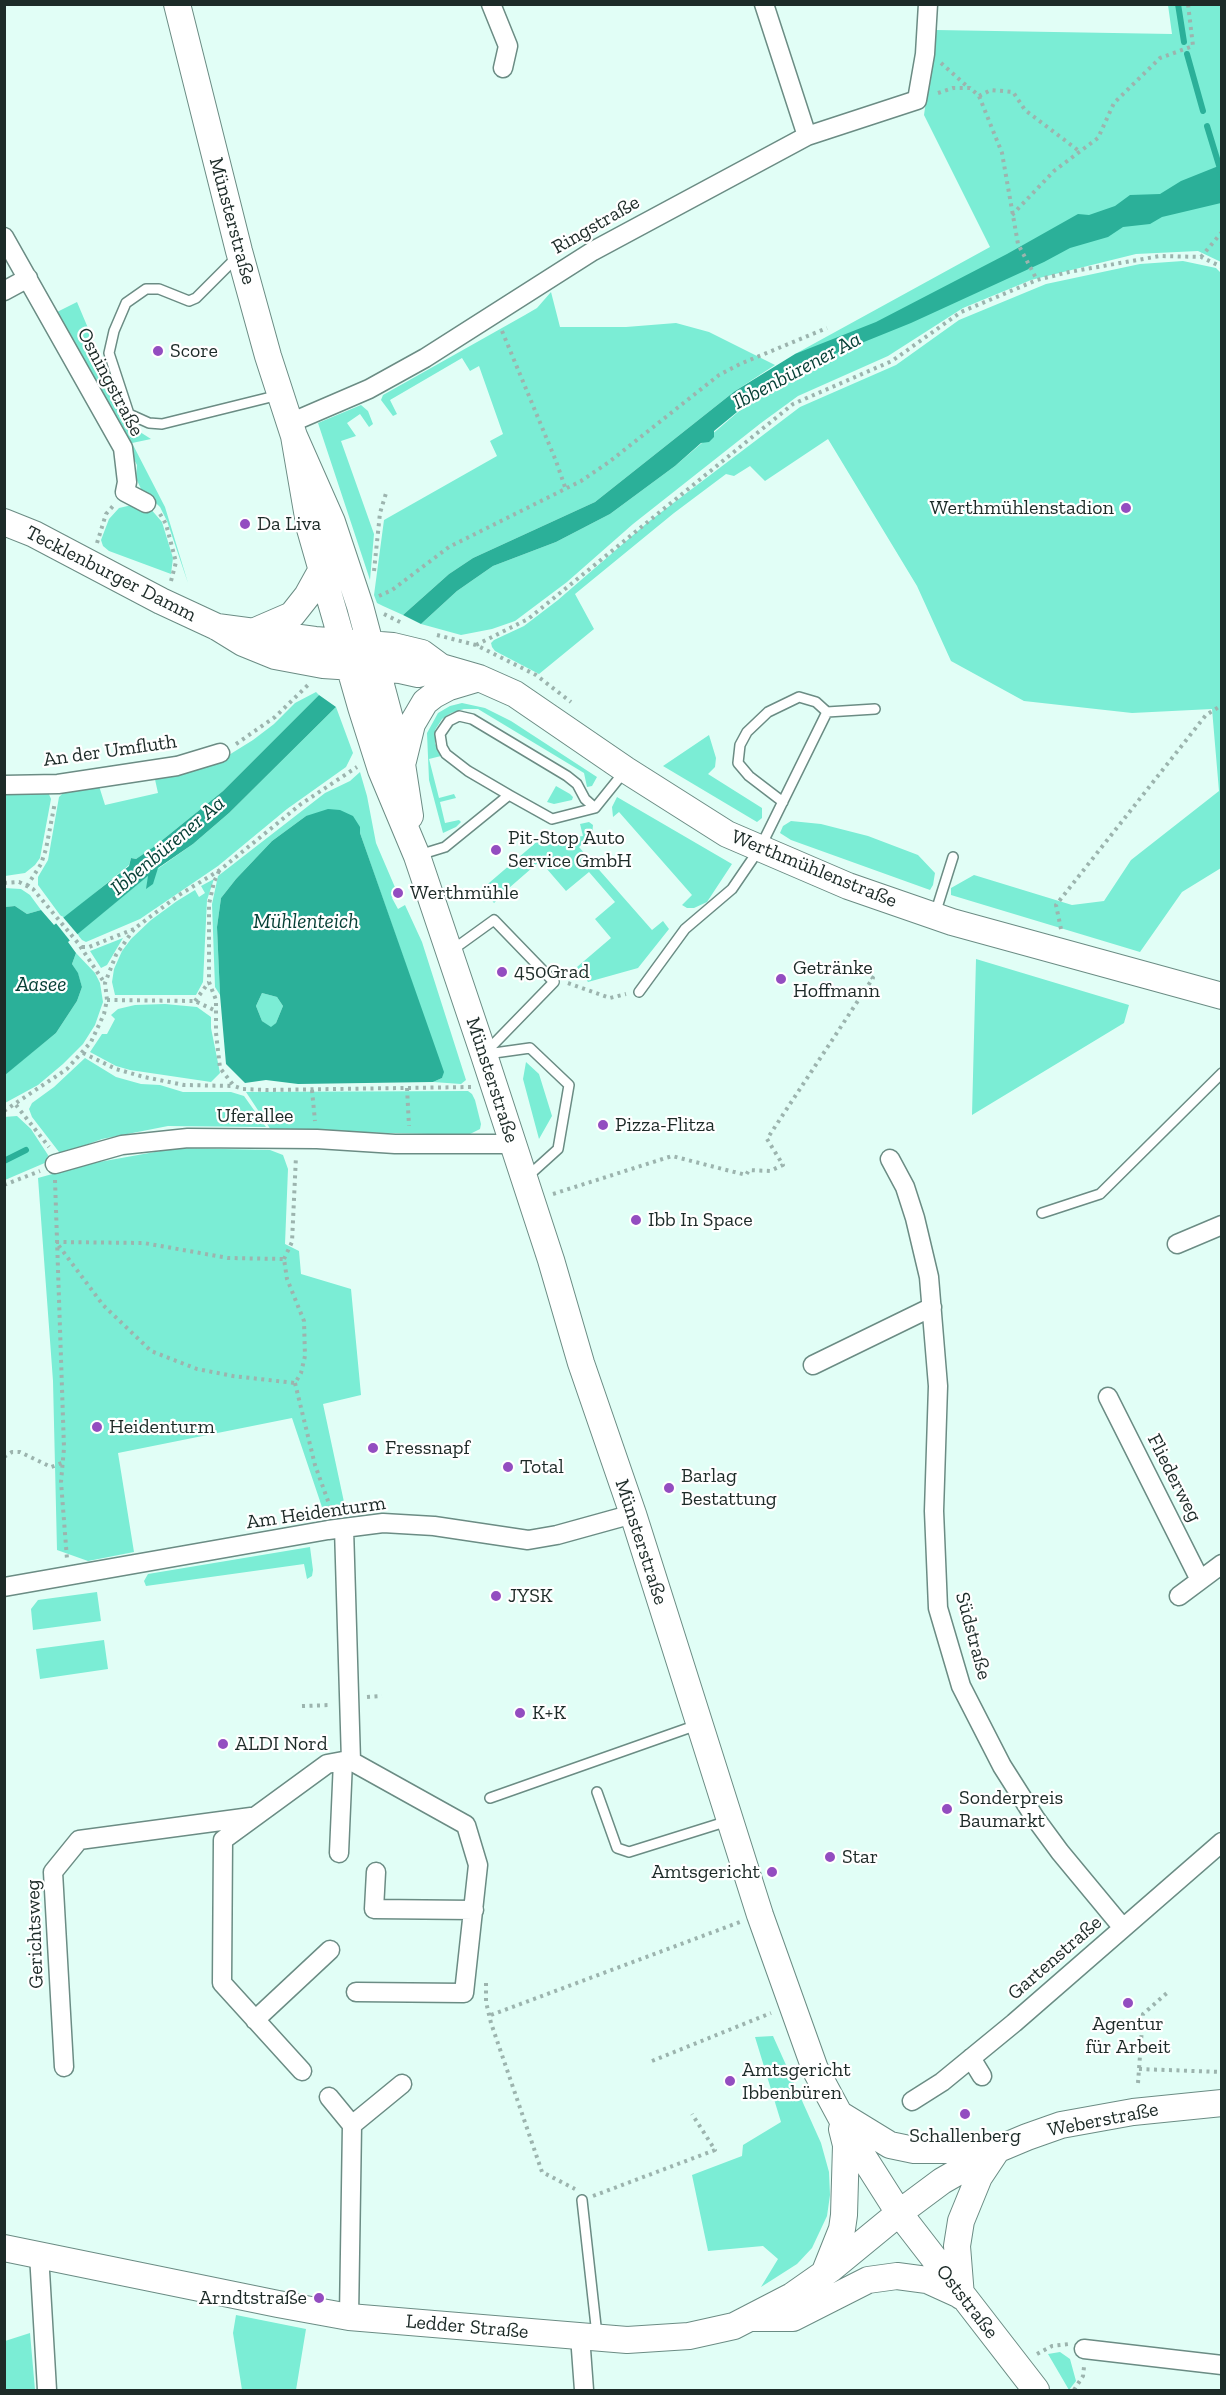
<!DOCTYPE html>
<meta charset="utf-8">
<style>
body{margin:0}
#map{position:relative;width:1226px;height:2395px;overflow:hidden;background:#e1fef6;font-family:"Zilla Slab",serif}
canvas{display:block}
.frame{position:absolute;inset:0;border:6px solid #1d2b28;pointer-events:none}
</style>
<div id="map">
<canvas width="1226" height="2395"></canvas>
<div class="frame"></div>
</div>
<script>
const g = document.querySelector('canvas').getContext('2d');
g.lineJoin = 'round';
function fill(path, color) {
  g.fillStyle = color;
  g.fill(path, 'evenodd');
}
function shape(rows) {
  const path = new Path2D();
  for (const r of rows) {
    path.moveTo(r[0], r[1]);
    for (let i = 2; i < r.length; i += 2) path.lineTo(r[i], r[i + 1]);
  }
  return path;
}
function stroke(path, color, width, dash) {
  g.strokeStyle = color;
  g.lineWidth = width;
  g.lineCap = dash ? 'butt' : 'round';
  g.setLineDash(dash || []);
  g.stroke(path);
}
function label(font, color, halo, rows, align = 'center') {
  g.font = font + ' "Zilla Slab",serif';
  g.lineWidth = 4.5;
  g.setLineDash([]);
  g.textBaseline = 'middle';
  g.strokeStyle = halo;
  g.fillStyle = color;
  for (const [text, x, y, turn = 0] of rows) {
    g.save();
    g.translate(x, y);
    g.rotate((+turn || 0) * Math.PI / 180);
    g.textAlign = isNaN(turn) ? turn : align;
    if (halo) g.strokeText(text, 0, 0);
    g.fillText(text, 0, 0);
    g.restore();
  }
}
fill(shape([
 [1168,5,1221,5,1221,262,1198,251,1136,254,1031,280,963,308,888,356,798,396,761,423,633,524,567,582,515,621,492,629,461,635,421,624,457,591,493,566,556,542,610,514,675,466,759,394,806,366,795,354,990,247,924,115,936,30,1172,34],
 [1183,261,1216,268,1221,273,1221,868,1182,892,1140,952,951,895,951,888,974,875,1072,905,1104,901,1131,860,1219,791,1212,709,1132,713,1024,701,951,661,917,586,828,439,765,481,750,466,734,476,726,474,674,513,575,594,594,629,539,674,495,651,492,647,491,643,494,640,524,626,558,600,647,523,800,407,896,365,959,320,1046,284,1140,264],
 [551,292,560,327,626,327,676,323,709,332,775,365,735,391,595,502,473,558,449,574,403,615,383,606,377,603,374,595,384,520,497,456,490,441,503,434,479,366,470,371,462,358,390,400,397,414,393,416,381,400,383,395,525,315,537,308],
 [77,302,129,425,151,439,132,443,165,507,188,583,167,521,160,507,141,489,136,478,137,465,57,312],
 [361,405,368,411,373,424,369,427,360,414,347,423,356,436,341,441,374,534,370,580,318,423],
 [132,505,149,507,162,522,173,558,171,574,109,551,103,546,101,540,109,519,119,508],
 [316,692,319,695,223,791,155,846,136,859,131,858,129,865,73,911,64,918,60,915,38,885,38,877,48,860,59,797,64,792,99,786,105,805,158,793,154,775,224,758,253,740,274,724,295,703],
 [462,703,485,708,511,721,597,777,592,786,587,787,584,773,478,709,464,709,451,713,442,719,435,730,435,744,439,747,441,756,429,759,439,798,454,794,456,798,440,802,445,823,459,820,461,822,456,827,443,833,429,780,427,733,438,713,450,706],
 [336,707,353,753,346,767,287,809,218,866,140,919,86,942,82,940,77,934,149,875,193,844,229,813],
 [709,735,716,758,715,767,708,774,762,808,762,818,757,822,663,766],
 [360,772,367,796,376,843,397,892,392,898,398,909,405,905,422,942,466,1080,461,1084,433,1082,442,1078,443,1072,360,833,306,816,272,841,236,879,221,898,217,927,220,995,215,987,212,904,218,876,325,793,350,781],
 [556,786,570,794,573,797,572,800,554,804,547,802],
 [48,792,51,799,40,858,35,865,25,873,5,876,5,793],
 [617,797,732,864,707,902,694,908,687,908,682,905,692,895,619,812,613,817,612,807],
 [791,821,821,824,868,836,918,855,935,873,933,885,930,890,791,840,780,833,783,826],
 [589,822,593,825,592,835,579,847,652,930,663,921,669,929,638,968,588,982,577,967,611,938,595,919,615,902,589,872,566,891,540,861,509,888,494,903,482,889,540,839,543,845,562,839,583,836,580,824],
 [214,879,207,900,203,982,196,995,115,995,112,982,114,969,122,951,131,939,151,920,177,901,195,890,199,897,205,893,201,886],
 [4,888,21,889,30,895,41,910,27,914,15,906,5,907],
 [123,938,107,965,101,968,90,951],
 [76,953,95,973,100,983,103,1002,95,1025,83,1044,63,1064,38,1085,5,1103,4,1075,56,1033,77,1001,82,987,78,974,72,964],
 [976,959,1129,1005,1124,1023,972,1115],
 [262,993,277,997,283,1006,276,1023,271,1028,262,1021,256,1006],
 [165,1004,197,1007,211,1017,211,1028,220,1073,211,1082,130,1070,116,1066,90,1052,102,1034,107,1034,115,1019,111,1015,118,1009,135,1005],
 [85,1058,116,1077,141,1084,160,1085,183,1092,231,1092,244,1096,266,1127,168,1126,102,1139,64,1153,59,1152,32,1117,29,1109,32,1103,54,1087],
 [526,1062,539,1074,552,1116,539,1139,523,1079],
 [468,1091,472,1094,475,1100,481,1124,480,1129,468,1135,271,1130,246,1092],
 [17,1116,31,1129,48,1155,47,1162,5,1180,4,1117],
 [177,1148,270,1150,283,1155,288,1169,285,1244,299,1251,301,1274,351,1289,361,1395,323,1404,347,1516,326,1519,292,1418,118,1453,134,1552,88,1561,57,1550,53,1381,38,1178,88,1164],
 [310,1547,313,1570,312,1576,307,1579,304,1564,146,1586,144,1581,148,1574],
 [97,1592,101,1621,33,1630,31,1609,38,1600],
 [104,1640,108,1669,40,1679,36,1649],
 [773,2036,821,2143,829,2172,830,2195,827,2216,812,2248,797,2264,761,2287,778,2259,763,2246,708,2251,692,2175,742,2156,743,2145,781,2122,755,2037],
 [236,2315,306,2329,296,2390,242,2390,233,2333],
 [30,2333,35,2390,5,2390,5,2341],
 [1060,2352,1070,2359,1076,2381,1069,2390,1048,2354]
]), '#7bedd5');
fill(shape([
 [1221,165,1221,203,1162,217,1150,224,1123,227,1108,237,1070,248,1044,262,911,323,807,365,759,394,714,431,714,437,709,442,701,443,675,466,610,514,556,542,493,566,457,591,421,624,403,615,449,574,473,558,595,502,735,391,795,354,876,322,1007,254,1078,214,1089,215,1115,206,1130,195,1160,194,1181,181],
 [319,695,336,707,229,813,193,844,158,868,153,884,146,889,148,876,68,942,76,953,72,964,78,973,82,987,77,1001,56,1033,5,1075,5,907,15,906,27,914,41,910,54,925,129,866,131,858,136,859,155,846,223,791],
 [328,809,340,810,353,816,360,827,360,833,444,1072,442,1078,433,1082,298,1084,266,1080,245,1083,226,1064,220,995,217,927,221,898,236,879,272,841,306,816],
 [262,993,277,997,283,1006,276,1023,271,1027,262,1021,256,1006]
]), '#2bb099');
fill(shape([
 [62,916,79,936,71,942,55,922]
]), '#e1fef6');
stroke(shape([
 [1178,4,1184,42],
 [1187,54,1203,111],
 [1207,126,1222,175],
 [4,1161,26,1150]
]), '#2bb099', 6);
const lane = shape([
 [238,256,196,298,189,301,159,289,146,289,126,303,114,331,109,353,129,414,149,423,162,424,279,395],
 [509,795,468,771,446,754,442,747,440,734,449,721,459,716,472,719,567,776,577,784,585,799,595,808],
 [783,802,749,776,738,763,740,745,747,732,768,712,799,697,816,702,827,712],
 [419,855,445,847,509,795,552,819,595,808,624,772],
 [935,914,953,857],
 [451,951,494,920,554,982,485,1053],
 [639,992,685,929,732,889,760,848,827,712,875,709],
 [487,1054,530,1048,569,1085,558,1149,527,1177],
 [1042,1213,1100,1194,1222,1073],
 [597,1792,617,1848,629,1852,728,1821],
 [490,1798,697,1725],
 [582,2200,597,2335]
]);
const street = shape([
 [491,4,508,46,503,68],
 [764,4,807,136],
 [4,237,123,448,127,482,125,492,146,503],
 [4,291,28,278],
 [290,423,369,389,425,358,593,251,807,136,917,100,925,54,928,4],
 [4,785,58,784,177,766,220,753],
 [890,1159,905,1187,915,1218,929,1277,938,1386,934,1511,938,1608,961,1686,1002,1766,1035,1818,1060,1852,1123,1928],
 [55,1164,122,1145,188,1138,317,1139,395,1144,512,1144],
 [1177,1244,1222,1225],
 [813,1365,932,1307],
 [1108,1397,1200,1580],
 [344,1528,351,1761],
 [4,1587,328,1530,383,1523,434,1526,528,1540,557,1535,633,1514],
 [1179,1596,1222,1564],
 [339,1853,343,1761],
 [376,1872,374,1909,474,1910],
 [255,2020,330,1950],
 [971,2058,982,2076],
 [64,2067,53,1872,79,1840,251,1817],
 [302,2071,222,1983,223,1840,327,1764,343,1761,351,1761,466,1825,478,1865,464,1993,356,1992],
 [329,2097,352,2125,349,2317],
 [912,2101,942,2082,1014,2023,1222,1842],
 [352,2125,402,2084],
 [39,2254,47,2390],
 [580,2336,584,2390],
 [1084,2349,1222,2365]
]);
const secondary = shape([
 [177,4,239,251,268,356,294,436,332,522,360,606,402,764,410,816],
 [294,436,310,529,361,707,381,770,417,856,484,1055,551,1260,581,1363,633,1514,760,1915,815,2069,857,2147,899,2213,1036,2390],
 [4,522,34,534,161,601,217,627,243,643,275,656,323,665,400,670,418,674,441,667],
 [217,627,315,640,393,646,422,653,441,667,479,678,515,694,626,770,727,834,848,886,952,922,1222,996],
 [255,631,292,615,307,596,322,569],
 [403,761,412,724,425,702,434,695,449,687,479,678],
 [841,2115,890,2145,914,2150,990,2150],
 [4,2248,278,2304,349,2317,627,2340,689,2336,734,2326,792,2296,832,2268,899,2213,942,2181,996,2150,1027,2137,1061,2125,1133,2112,1222,2103],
 [824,2274,842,2229,844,2215,846,2145,842,2129],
 [961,2296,957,2246,961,2221,979,2177,995,2153],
 [755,2318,793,2318,868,2280,897,2276,927,2280,960,2295]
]);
stroke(lane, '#6b8c84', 12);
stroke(street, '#6b8c84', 21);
stroke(secondary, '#6b8c84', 28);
stroke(shape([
 [941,63,969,88],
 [938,93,953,88,970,88,979,96,1002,153,1018,244,1037,280],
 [979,96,991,90,1013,92,1025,110,1079,151],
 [1012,215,1054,171,1098,138,1114,103,1160,58,1193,46,1188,4],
 [1201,257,1222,232],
 [502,331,556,461,565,487],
 [160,514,166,524,176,562,171,581],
 [97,543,106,514,113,506],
 [374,571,380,513,387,490],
 [379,596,392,590,449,547,581,481,609,462,719,375,740,364,827,328],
 [384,614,404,624],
 [437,635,476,645,536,675,571,702],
 [476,645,528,619,793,404,892,361,961,312,1037,280,1069,272,1160,256,1201,257,1222,267],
 [236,744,275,717,309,684],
 [219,871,214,882,209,904,209,982,216,1000,216,1033,220,1068,234,1086,243,1089,267,1090,471,1087],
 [4,883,19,882,33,889,78,943,104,982],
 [27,886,41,864,46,849,55,802],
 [1061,929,1056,905,1206,715,1222,705],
 [82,947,89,947,134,929],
 [568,983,610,998,626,994],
 [107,1000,195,1001,216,1011],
 [195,1001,209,982],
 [83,1053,116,1069,144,1077,184,1085,234,1086],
 [407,1088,409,1126],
 [312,1090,315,1121],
 [16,1105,49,1147],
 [4,1111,67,1069,91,1042,104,1014,107,1000,105,983,116,955,134,929,179,895,220,870,301,804,357,767],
 [55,1180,64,1448,61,1482,67,1559],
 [4,1185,40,1171],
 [553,1194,672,1156,746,1175,749,1170,770,1171,783,1165,767,1139,873,978,857,968],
 [56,1242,144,1243,228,1258,284,1259,287,1279,304,1321,305,1356,301,1373,295,1383,233,1376,197,1369,151,1351,103,1305,56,1242],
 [284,1259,292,1242,296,1156],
 [295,1383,315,1465,332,1512],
 [4,1457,12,1452,20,1452,51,1467,62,1463],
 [367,1697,382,1696],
 [302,1706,331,1705],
 [486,1983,486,2002,491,2023,542,2172,575,2189],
 [491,2015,740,1922],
 [652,2061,771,2013],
 [1139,2069,1222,2072],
 [1138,2083,1143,2014,1167,1993],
 [593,2196,715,2150,692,2114],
 [1037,2354,1052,2346,1069,2344],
 [1074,2390,1083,2376,1084,2367]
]), '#9cb4ae', 4, [3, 4.5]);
stroke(lane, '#fff', 9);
stroke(street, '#fff', 18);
stroke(secondary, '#fff', 26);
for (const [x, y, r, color] of [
 [158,351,6,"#934dc0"],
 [1126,508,6,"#934dc0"],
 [245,524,6,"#934dc0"],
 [496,850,6,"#934dc0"],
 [398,893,6,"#934dc0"],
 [502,972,6,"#934dc0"],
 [781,979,6,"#934dc0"],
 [603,1125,6,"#934dc0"],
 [636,1220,6,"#934dc0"],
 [97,1427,6,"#934dc0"],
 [373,1448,6,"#934dc0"],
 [508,1467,6,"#934dc0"],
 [669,1488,6,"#934dc0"],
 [496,1596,6,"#934dc0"],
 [520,1713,6,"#934dc0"],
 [223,1744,6,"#934dc0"],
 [947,1809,6,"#934dc0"],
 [830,1857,6,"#934dc0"],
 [772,1872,6,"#934dc0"],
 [1128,2003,6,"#934dc0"],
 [730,2081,6,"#934dc0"],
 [965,2114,6,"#934dc0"],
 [319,2298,6,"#934dc0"]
]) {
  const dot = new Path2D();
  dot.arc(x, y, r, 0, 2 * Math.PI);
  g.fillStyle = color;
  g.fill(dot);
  stroke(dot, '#fff', 2);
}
label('20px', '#1d2b28', '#fff', [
 ["Münsterstraße",232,221,75],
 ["Ringstraße",596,225,-30],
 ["Osningstraße",110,382,62],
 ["Tecklenburger Damm",111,574,27],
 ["An der Umfluth",110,751,-8],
 ["Werthmühlenstraße",814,869,22],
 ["Münsterstraße",492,1080,72],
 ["Uferallee",255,1116],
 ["Fliederweg",1174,1478,63],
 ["Am Heidenturm",316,1513,-8],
 ["Münsterstraße",641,1542,72],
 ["Südstraße",973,1636,75],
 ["Gerichtsweg",35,1934,-92],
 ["Gartenstraße",1055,1958,-41],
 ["Weberstraße",1103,2120,-11],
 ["Oststraße",967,2302,52],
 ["Ledder Straße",467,2327,5]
]);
label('20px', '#1d2b28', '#fff', [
 ["Score",170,351],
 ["Werthmühlenstadion",1114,508,"right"],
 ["Da Liva",257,524],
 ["Pit-Stop Auto",508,838],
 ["Service GmbH",508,861],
 ["Werthmühle",410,893],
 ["Getränke",793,968],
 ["Hoffmann",793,991],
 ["450Grad",514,972],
 ["Pizza-Flitza",615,1125],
 ["Ibb In Space",648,1220],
 ["Heidenturm",109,1427],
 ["Fressnapf",385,1448],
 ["Total",520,1467],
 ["Barlag",681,1476],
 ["Bestattung",681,1499],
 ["JYSK",508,1596],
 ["K+K",532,1713],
 ["ALDI Nord",235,1744],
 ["Sonderpreis",959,1798],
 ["Baumarkt",959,1821],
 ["Star",842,1857],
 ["Amtsgericht",760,1872,"right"],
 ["Agentur",1128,2024,"center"],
 ["für Arbeit",1128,2047,"center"],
 ["Amtsgericht",742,2070],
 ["Ibbenbüren",742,2093],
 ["Schallenberg",965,2136,"center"],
 ["Arndtstraße",307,2298,"right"]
], 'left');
label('italic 21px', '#053f35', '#fff', [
 ["Ibbenbürener Aa",797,371,-28],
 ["Ibbenbürener Aa",168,846,-40],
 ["Mühlenteich",306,922],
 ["Aasee",41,985]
]);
</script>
